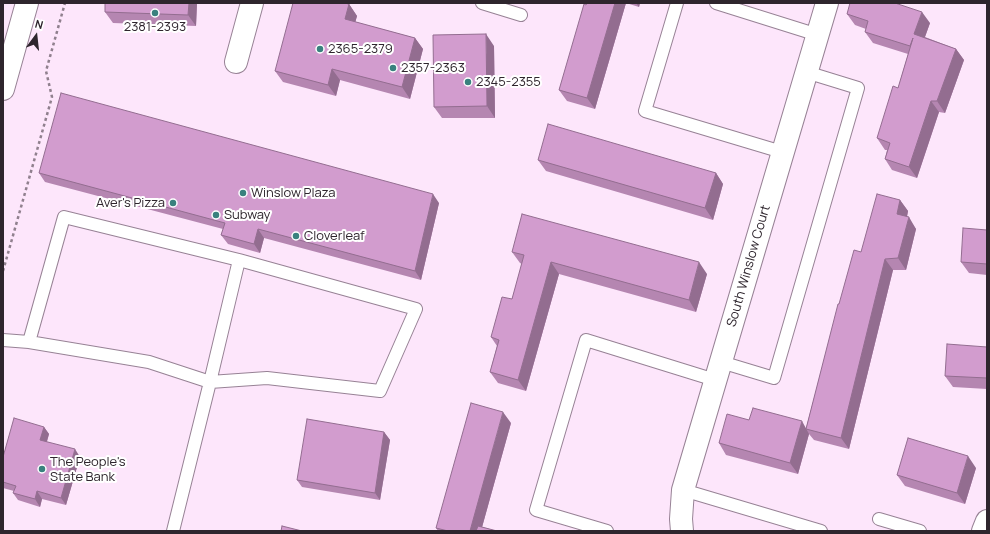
<!DOCTYPE html>
<style>
body{margin:0}
#map{position:relative;width:990px;height:534px;overflow:hidden;background:#fde6fb;font-family:Manrope,sans-serif}
canvas{display:block}
.frame{position:absolute;inset:0;border:4px solid #2e252d;pointer-events:none}
.north{position:absolute;left:16px;top:16px;width:40px;height:40px;-webkit-text-stroke:3px #fff;paint-order:stroke;rotate:15deg;font-size:11px;font-weight:700;line-height:16px;text-align:center;color:#2e252d}
.north::after{content:'';display:block;margin:auto;width:14px;height:18px;background:#2e252d;clip-path:polygon(50% 0,100% 100%,50% 72%,0 100%)}
</style>
<div id="map">
<canvas width="990" height="534"></canvas>
<div class="frame"></div>
<div class="north">N</div>
</div>
<script>
const g = document.querySelector('canvas').getContext('2d');
g.lineJoin = 'round';
function shape(rows) {
  const path = new Path2D();
  for (const r of rows) {
    path.moveTo(r[0], r[1]);
    for (let i = 2; i < r.length; i += 2) path.lineTo(r[i], r[i + 1]);
  }
  return path;
}
function stroke(path, color, width, dash) {
  g.strokeStyle = color;
  g.lineWidth = width;
  g.lineCap = dash ? 'butt' : 'round';
  g.setLineDash(dash || []);
  g.stroke(path);
}
function fill(path, color) {
  g.fillStyle = color;
  g.fill(path, 'evenodd');
}
function label(font, color, halo, rows, align = 'center') {
  g.font = font + ' Manrope,sans-serif';
  g.lineWidth = 4;
  g.setLineDash([]);
  g.textBaseline = 'middle';
  g.strokeStyle = halo;
  g.fillStyle = color;
  for (const [text, x, y, turn = 0] of rows) {
    g.save();
    g.translate(x, y);
    g.rotate((+turn || 0) * Math.PI / 180);
    g.textAlign = isNaN(turn) ? turn : align;
    if (halo) g.strokeText(text, 0, 0);
    g.fillText(text, 0, 0);
    g.restore();
  }
}
const lane = shape([
 [482,3,521,15],
 [677,3,645,111,782,152],
 [716,3,818,35],
 [3,340,29,342,149,362,210,382,267,378,380,391,416,309,239,260,64,217,29,342],
 [721,362,774,378,858,88,806,72],
 [683,490,821,531],
 [879,519,920,531],
 [173,531,210,382,239,260],
 [607,531,536,510,586,340,715,380]
]);
const street = shape([
 [236,62,252,3],
 [682,531,681,519,683,490,827,3],
 [983,531,987,521]
]);
const secondary = shape([
 [3,89,27,3]
]);
stroke(lane, '#978295', 14);
stroke(street, '#978295', 24);
stroke(secondary, '#978295', 24);
stroke(shape([
 [3,271,52,97,46,71,65,3]
]), '#90808e', 2.5, [3, 3]);
stroke(lane, '#fff', 12);
stroke(street, '#fff', 22);
stroke(secondary, '#fff', 22);
fill(shape([
 [197,3,196,26,113,23,105,12],
 [587,3,640,3,639,7,626,3,595,109,567,101,559,90],
 [349,4,357,16,355,22,415,38,423,49,410,99,340,80,336,96,283,82,275,71],
 [847,14,930,23,925,37,956,49,964,60,945,113,939,112,917,178,892,170,885,159,887,150,885,150,877,138,898,88,908,54,873,43,865,32,866,29,855,25],
 [494,46,495,118,442,118,434,107],
 [538,160,716,173,723,184,713,220,546,171],
 [39,173,439,203,421,280,264,238,260,253,228,244,221,235,223,229,45,182],
 [900,200,908,211,907,217,916,229,906,270,893,270,849,449,814,440,809,434,798,474,726,455,719,443,749,420,806,428,839,304,861,252],
 [987,230,987,275,969,273,961,262],
 [512,252,707,274,696,312,559,274,526,391,498,383,490,372,497,346,491,337,512,299,522,264,520,263],
 [987,347,987,389,953,387,945,376],
 [511,423,482,527,497,531,438,531,436,528],
 [44,427,49,434,47,442,80,457,66,505,42,499,40,507,18,500,13,493,14,491,3,488,3,457],
 [384,432,390,440,380,500,302,487,297,480],
 [976,468,965,504,905,486,897,475]
]), '#b586b1');
fill(shape([
 [189,3,197,3,196,26,188,15],
 [615,3,626,3,595,109,587,98],
 [636,3,640,3,639,7],
 [349,4,357,16,353,31,345,19],
 [922,12,930,23,922,45,914,34],
 [486,34,494,46,495,118,487,106],
 [415,38,423,49,410,99,402,87],
 [956,49,964,60,945,113,937,101],
 [332,69,340,80,336,96,328,85],
 [931,101,939,112,917,178,909,167],
 [716,173,723,184,713,220,705,208],
 [433,194,439,203,421,280,415,271],
 [900,200,908,211,905,226,897,214],
 [909,217,916,229,906,270,898,258],
 [258,229,264,238,260,253,254,244],
 [885,259,893,270,849,449,841,438],
 [551,262,559,274,526,391,518,380],
 [699,262,707,274,696,312,689,300],
 [503,412,511,423,481,531,470,531],
 [802,421,809,434,798,474,790,463],
 [44,427,49,434,45,447,40,440],
 [384,432,390,440,380,500,375,493],
 [75,449,80,457,66,505,61,498],
 [968,456,976,468,965,504,957,493],
 [37,491,42,499,40,507,35,499]
]), '#936d90');
const building = shape([
 [105,3,189,3,188,15,105,12,105,3],
 [293,3,344,3,349,4,345,19,415,38,402,87,332,69,328,85,275,71,293,3],
 [587,3,615,3,587,98,559,90,584,4,586,5,587,3],
 [850,3,895,3,922,12,914,34,956,49,937,101,931,101,909,167,885,159,890,143,877,138,893,86,898,88,913,38,910,46,865,32,868,21,847,14,850,3],
 [486,34,487,106,434,107,433,35,486,34],
 [61,93,433,194,415,271,258,229,254,244,221,235,225,223,39,173,61,93],
 [548,124,716,173,705,208,538,160,548,124],
 [877,194,900,200,897,214,909,217,898,258,885,259,841,438,806,429,838,304,839,304,854,250,861,252,877,194],
 [522,214,699,262,689,300,551,262,518,380,490,372,499,340,491,337,502,297,512,299,524,255,512,252,522,214],
 [963,228,987,230,987,264,961,262,963,228],
 [947,344,987,347,987,378,945,376,947,344],
 [471,403,503,412,470,531,448,531,436,528,471,403],
 [753,408,802,421,790,463,719,443,727,414,749,420,753,408],
 [14,418,44,427,40,440,75,449,61,498,37,491,35,499,13,493,16,486,3,482,3,457,14,418],
 [307,419,384,432,375,493,297,480,307,419],
 [908,438,968,456,957,493,897,475,908,438],
 [282,526,302,531,281,531,282,526],
 [478,526,497,531,476,531,478,526]
]);
fill(building, '#d29cce');
stroke(building, '#936d90', 1);
for (const [x, y, r, color] of [
 [155,13,4,"#39817e"],
 [320,49,4,"#39817e"],
 [393,68,4,"#39817e"],
 [468,82,4,"#39817e"],
 [243,193,4,"#39817e"],
 [173,203,4,"#39817e"],
 [216,215,4,"#39817e"],
 [296,236,4,"#39817e"],
 [42,469,4,"#39817e"]
]) {
  const dot = new Path2D();
  dot.arc(x, y, r, 0, 2 * Math.PI);
  g.fillStyle = color;
  g.fill(dot);
  stroke(dot, '#fff', 1.5);
}
label('13px', '#2e252d', '#fff', [
 ["2381-2393",155,27,"center"],
 ["2365-2379",328,49],
 ["2357-2363",401,68],
 ["2345-2355",476,82],
 ["Winslow Plaza",251,193],
 ["Aver's Pizza",165,203,"right"],
 ["Subway",224,215],
 ["Cloverleaf",304,236],
 ["The People's",50,462],
 ["State Bank",50,477]
], 'left');
label('13px', '#2e252d', '#fff', [
 ["South Winslow Court",749,266,-74]
]);
</script>
